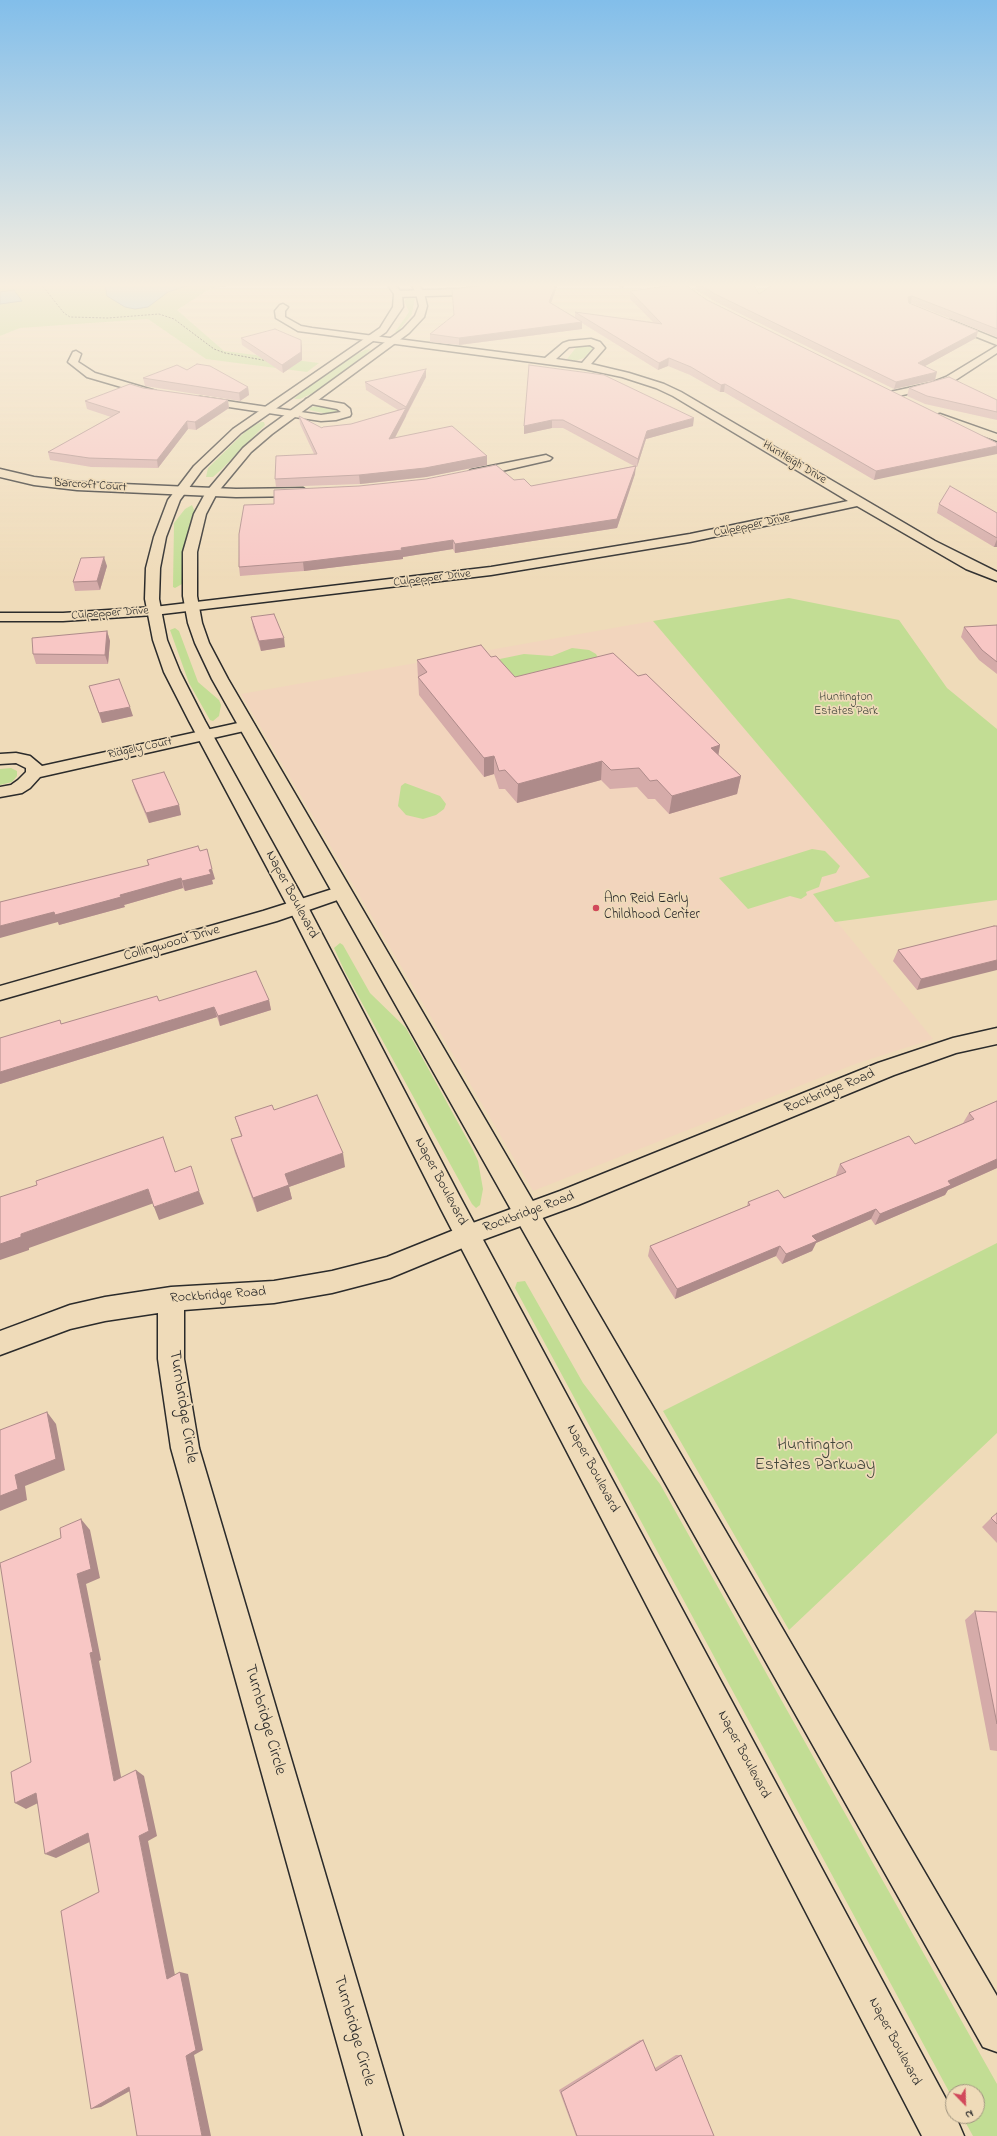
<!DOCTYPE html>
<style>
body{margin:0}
#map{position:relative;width:997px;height:2136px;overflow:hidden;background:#efdbb9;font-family:"Indie Flower",sans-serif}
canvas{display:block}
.north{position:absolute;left:945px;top:2084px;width:40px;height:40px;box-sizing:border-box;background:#efdbb9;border:1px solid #a19580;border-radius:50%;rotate:157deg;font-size:11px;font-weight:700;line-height:16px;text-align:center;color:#2b2b2b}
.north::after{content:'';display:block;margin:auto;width:14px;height:18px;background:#d1495b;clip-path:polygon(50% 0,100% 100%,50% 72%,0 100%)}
</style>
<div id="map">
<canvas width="997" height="2136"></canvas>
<div class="north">N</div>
</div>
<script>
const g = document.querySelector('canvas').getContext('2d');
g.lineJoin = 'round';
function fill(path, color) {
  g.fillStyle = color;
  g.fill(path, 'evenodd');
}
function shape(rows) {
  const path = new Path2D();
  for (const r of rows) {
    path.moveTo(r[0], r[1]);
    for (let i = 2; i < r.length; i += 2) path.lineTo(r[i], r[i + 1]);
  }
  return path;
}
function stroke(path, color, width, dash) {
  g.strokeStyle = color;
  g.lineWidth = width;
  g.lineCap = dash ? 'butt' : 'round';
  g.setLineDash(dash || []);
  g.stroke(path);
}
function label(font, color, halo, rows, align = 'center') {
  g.font = font + ' "Indie Flower",sans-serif';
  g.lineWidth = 3.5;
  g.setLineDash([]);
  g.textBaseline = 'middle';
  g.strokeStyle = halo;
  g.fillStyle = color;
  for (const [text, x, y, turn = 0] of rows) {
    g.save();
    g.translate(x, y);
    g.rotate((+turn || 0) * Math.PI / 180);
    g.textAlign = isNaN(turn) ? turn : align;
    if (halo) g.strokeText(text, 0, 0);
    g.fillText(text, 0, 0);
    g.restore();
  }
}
fill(shape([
 [653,621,870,877,814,894,933,1039,855,1064,533,1191,241,694]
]), '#f2d5bd');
fill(shape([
 [0,284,246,284,211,288,177,310,224,351,319,363,307,372,206,359,148,319,20,328,0,336],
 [409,297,415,298,412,314,398,332,395,332,409,312,404,301],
 [589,344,594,347,584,358,575,361,567,359,578,345],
 [371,349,364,356,315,392,300,399,294,399,303,390,355,355,365,350],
 [318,406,336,409,340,411,328,414,309,410,311,407],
 [261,422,264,422,265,425,259,431,222,469,213,477,206,477,208,468,249,428],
 [192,505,195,512,182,557,182,584,175,588,173,587,174,523,185,509],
 [789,598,899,620,947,688,997,729,997,900,835,922,813,894,870,877,653,621],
 [175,628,179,631,198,682,219,700,221,705,219,716,213,721,210,720,189,683,170,630],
 [572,648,589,650,596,654,598,658,546,669,520,685,495,660,524,654,552,656],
 [11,768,17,771,17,776,12,782,0,785,0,769],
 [405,783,440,796,446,804,444,809,436,815,423,819,406,815,398,806,401,786],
 [812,849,825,851,840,866,836,873,822,877,819,887,806,892,807,895,801,899,790,896,748,909,719,878],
 [340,943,343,945,370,993,406,1028,473,1150,478,1161,483,1189,480,1205,476,1208,472,1204,345,972,334,948],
 [997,1243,997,1433,789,1630,663,1411],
 [525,1281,583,1383,660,1484,997,2084,997,2136,973,2136,962,2116,977,2116,977,2092,953,2092,953,2099,515,1288,517,1282]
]), '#c2dd94');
const water = shape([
 [105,284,192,284,168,292,148,307,135,309,125,307,107,296,105,284],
 [14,290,22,301,0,304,0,292,14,290]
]);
fill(water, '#8accec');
stroke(water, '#648c9f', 1);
const street = shape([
 [482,286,485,287,485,291,460,295,398,297,394,294,398,291,460,289,482,286],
 [283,304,288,307,285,311,285,317,301,326,312,328,545,358,563,343,569,341,591,339,600,342,605,348,591,364,629,373,664,384,681,392,935,541,997,572,997,581,966,569,857,506,690,542,491,575,154,615,63,621,0,621,0,613,63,613,154,607,491,567,690,534,848,501,673,396,656,388,622,377,584,369,298,331,276,318,275,311,280,305,283,304],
 [590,345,595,348,582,363,556,359,569,347,590,345],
 [950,320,997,339,997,345,947,325,945,323,950,320],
 [997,346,997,353,954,381,938,387,894,397,889,394,890,392,931,383,946,377,997,346],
 [76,351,81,354,78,362,95,373,156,391,157,393,152,396,87,377,68,362,73,352,76,351],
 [200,397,321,415,341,412,337,409,306,403,305,401,306,399,310,398,344,404,350,409,351,414,350,416,336,420,321,421,196,402,195,400,196,398,200,397],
 [940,414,997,434,997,441,936,419,935,417,936,415,940,414],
 [546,455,552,458,550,460,471,478,465,474,471,470,546,455],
 [0,469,34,477,77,482,236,489,303,488,309,492,303,496,236,497,77,490,34,485,0,477,0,469],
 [247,721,253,723,255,726,253,729,40,777,30,788,22,793,0,797,0,787,11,785,18,780,26,772,26,768,16,763,0,764,0,754,16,753,30,756,42,766,247,721],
 [342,886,349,888,351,892,349,896,277,921,0,1000,0,986,263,911,342,886],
 [997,1028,997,1044,956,1053,894,1075,578,1205,477,1242,390,1278,332,1293,274,1303,184,1310,184,1359,199,1448,403,2136,363,2136,171,1448,158,1359,158,1313,105,1321,70,1329,0,1355,0,1331,70,1305,105,1297,171,1287,274,1281,332,1271,387,1257,459,1228,560,1191,878,1063,953,1038,997,1028]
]);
const secondary = shape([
 [387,284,395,284,402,294,403,307,386,332,241,433,202,470,180,500,166,537,160,568,159,599,167,640,180,672,205,721,308,907,460,1197,953,2112,953,2116,955,2116,958,2122,964,2136,922,2136,442,1211,288,907,189,721,164,672,153,640,145,599,146,568,154,537,168,500,194,466,233,429,380,328,393,307,394,294,387,284],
 [411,284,419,284,424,293,427,306,424,317,409,333,272,434,251,452,217,493,206,514,197,552,197,596,202,623,209,643,228,679,997,1996,997,2052,983,2047,212,679,195,643,188,623,183,596,183,552,194,514,206,492,243,448,264,430,403,329,415,316,419,306,416,293,411,284]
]);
stroke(street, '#2b2b2b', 3);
stroke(secondary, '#2b2b2b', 3);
stroke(shape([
 [41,284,64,313,70,317,108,318,159,314,174,319,214,349,225,353,268,361]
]), '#2b2b2b', 1, [2, 1.5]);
fill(street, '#efdbb9');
fill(secondary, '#efdbb9');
fill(shape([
 [616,284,626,284,622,288],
 [697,284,753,284,759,294,997,284,997,337,911,303,909,303,978,331,976,338,925,366,935,380,894,389,714,301,696,290],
 [630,291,707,300,997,443,874,480,724,392,720,392,690,375,668,366,658,370,582,323,582,329,459,345,430,342,430,334,454,316,551,303,575,317,575,312,653,322,630,299],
 [241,338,302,347,302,360,283,373,242,345],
 [529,365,693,426,646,439,637,467,635,466,635,474,617,528,455,553,453,549,403,557,403,559,304,571,240,576,239,567,274,504,514,480,531,486,634,466,563,428,552,428,524,434],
 [187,370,248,387,249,395,240,401,145,386,143,378],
 [426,377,395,438,487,456,487,465,426,477,360,484,276,487,275,479,314,454,300,424,299,416,322,428,351,424,398,410,366,390,365,382],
 [143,388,229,408,196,430,188,429,158,468,91,467,50,460,48,452,111,417,87,409,85,401],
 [909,388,997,400,997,420,925,404,907,396],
 [939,504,997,513,997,547,994,547,937,513],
 [107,566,100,590,75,591,73,582],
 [251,617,285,647,261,651,253,627],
 [997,625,997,674,979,660,961,637,964,627],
 [107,631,110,641,108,664,36,664,33,654],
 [491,657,515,677,638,676,720,745,718,755,741,776,737,794,669,814,655,799,648,799,637,787,610,789,601,780,517,803,505,789,499,789,494,774,484,777,419,695,417,660],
 [89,686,133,716,102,723],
 [132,780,179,805,181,815,149,823,135,790],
 [147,860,215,879,212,880,213,884,185,891,183,888,124,905,125,907,59,925,58,922,148,865],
 [997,926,917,990,893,961,898,950],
 [269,1000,271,1010,220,1026,217,1017,0,1084,0,1038,159,1001],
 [997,1101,997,1168,948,1190,945,1195,875,1225,871,1219,816,1243,812,1251,782,1264,776,1256,675,1299,648,1256,650,1246,747,1206,748,1202,784,1198,836,1176,836,1175,840,1164,915,1144,963,1123,969,1113],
 [274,1110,345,1167,289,1187,292,1199,257,1212,235,1153,231,1139,241,1136,235,1117],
 [997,1513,997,1543,982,1527,991,1518],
 [975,1611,997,1612,997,1751,990,1750,965,1620],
 [640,2040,643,2040,655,2068,676,2055,681,2055,714,2136,576,2136,559,2090]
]), '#d5aba9');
fill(shape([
 [556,284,558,284,549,309,549,302],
 [623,284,626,284,622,288],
 [912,296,911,303,907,304,908,297],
 [582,322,582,329,459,345,459,338],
 [978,331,976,338,916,371,918,363],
 [301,340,302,347,302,360,283,373,282,365],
 [669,358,668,366,658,370,659,363],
 [426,369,426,377,406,415,406,407],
 [937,372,935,380,894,389,896,382],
 [725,384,724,392,720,392,721,385],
 [248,387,249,395,240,401,239,393],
 [228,400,229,408,196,430,195,422],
 [406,408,406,416,390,447,389,439],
 [694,418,693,426,646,439,637,467,638,459,647,431],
 [552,420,552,428,524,434,524,426],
 [187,421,188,429,158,468,157,460],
 [997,446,997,454,874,480,876,471],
 [487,456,487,465,426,477,360,484,359,475],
 [636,466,635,474,617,528,455,553,455,544],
 [997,539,997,547,994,547],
 [453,540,453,549,403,557,403,559,304,571,303,562],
 [104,557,107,566,100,590,97,581],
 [107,631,110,641,108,664,105,655],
 [284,638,285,647,261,651,259,641],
 [130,707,133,716,102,723,99,713],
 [720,745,717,763,711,748],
 [494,756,494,774,484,777,484,758],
 [602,761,601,780,517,803,518,784],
 [741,776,737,794,669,814,672,796],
 [179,805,181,815,149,823,146,813],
 [212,869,215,879,212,880,213,884,185,891,182,881],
 [181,878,183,888,124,905,125,907,59,925,58,922,0,938,0,926],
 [997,960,997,970,917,990,921,979],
 [269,1000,271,1010,220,1026,218,1016],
 [214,1007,217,1017,0,1084,0,1072],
 [343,1153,345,1167,289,1187,292,1199,257,1212,253,1198,285,1174],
 [997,1159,997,1168,948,1190,945,1195,875,1225,880,1214,948,1181],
 [148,1189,154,1203,29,1248,29,1250,0,1260,0,1244,21,1234],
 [199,1191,204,1204,159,1220,154,1207],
 [876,1209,871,1219,816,1243,812,1251,782,1264,786,1254,812,1236],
 [780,1246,776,1256,675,1299,677,1289],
 [47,1412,56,1424,65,1470,25,1486,27,1500,0,1511,0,1496,15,1475],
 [81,1519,90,1530,100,1578,86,1584,101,1660,99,1661,123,1787,114,1781,90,1653,77,1574],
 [136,1770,144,1776,157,1836,148,1841,176,1980,167,1979,139,1836],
 [36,1793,46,1799,26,1809,15,1803],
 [88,1833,98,1838,56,1858,45,1854],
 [180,1972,188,1974,203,2050,194,2055,211,2136,202,2136,186,2056],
 [139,2086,101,2107,91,2109,129,2087]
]), '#ae8b8a');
const building = shape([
 [490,284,556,284,549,302,582,322,459,338,430,334,454,315,452,290,490,284],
 [684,284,707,300,997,443,997,446,876,471,725,384,721,385,691,367,669,358,659,363,575,312,662,324,630,291,684,284],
 [699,284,753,284,759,294,774,284,997,284,997,329,912,296,908,297,909,303,978,331,918,363,937,372,896,382,715,294,699,284],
 [275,329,301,340,301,352,282,365,241,338,275,329],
 [197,364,210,366,248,387,239,393,143,378,177,365,187,370,197,364],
 [529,365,604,375,694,418,647,431,638,459,563,420,552,420,524,426,529,365],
 [426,369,406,407,365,382,426,369],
 [949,377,997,400,997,412,927,396,909,388,949,377],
 [130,384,143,388,228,400,195,422,187,421,157,460,89,458,48,452,120,412,85,401,130,384],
 [406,408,389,439,452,426,487,456,425,468,359,475,275,479,276,456,317,454,299,416,322,428,323,427,351,424,406,408],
 [496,465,514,480,524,479,531,486,636,466,617,519,455,544,453,540,401,548,402,550,303,562,239,567,239,534,244,505,274,504,274,490,359,486,426,479,496,465],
 [950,486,997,513,997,538,939,504,950,486],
 [104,557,97,581,73,582,81,558,104,557],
 [274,614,284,638,259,641,251,617,274,614],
 [997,625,997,662,982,650,964,627,997,625],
 [107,631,105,655,33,654,32,638,107,631],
 [481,645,491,657,496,656,515,677,613,653,638,676,646,674,720,745,711,748,741,776,672,796,657,780,650,781,639,768,611,770,602,761,518,784,505,770,499,771,494,756,484,758,418,677,427,672,417,660,481,645],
 [119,679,130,707,99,713,89,686,119,679],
 [164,772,179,805,146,813,132,780,164,772],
 [198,846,200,851,207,849,212,869,209,870,211,874,182,881,181,878,120,895,121,897,55,915,54,912,0,926,0,902,149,865,147,860,198,846],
 [994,926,997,926,997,960,921,979,898,950,994,926],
 [256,971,269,1000,218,1016,214,1007,0,1072,0,1038,60,1020,61,1024,157,996,159,1001,256,971],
 [317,1095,343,1153,285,1174,289,1185,253,1198,231,1139,242,1136,235,1117,272,1105,274,1110,317,1095],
 [997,1101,997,1159,948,1181,951,1185,880,1214,876,1209,812,1236,817,1241,786,1254,780,1246,677,1289,650,1246,750,1205,748,1202,778,1190,784,1198,846,1172,840,1164,909,1136,915,1144,974,1119,969,1113,997,1101],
 [163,1137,175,1172,191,1166,199,1191,154,1207,148,1189,21,1234,21,1237,0,1244,0,1197,37,1185,36,1181,163,1137],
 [47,1412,56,1459,15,1475,18,1489,0,1496,0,1430,47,1412],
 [997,1513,997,1524,991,1518,997,1513],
 [81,1519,91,1569,77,1574,93,1652,90,1653,114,1781,136,1770,149,1831,139,1836,167,1979,180,1972,196,2050,186,2056,202,2136,137,2136,129,2087,91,2109,61,1911,99,1892,88,1833,45,1854,36,1793,15,1803,11,1772,31,1762,0,1563,61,1538,60,1528,81,1519],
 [975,1611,997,1612,997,1724,975,1611],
 [643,2040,656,2071,681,2055,714,2136,577,2136,561,2092,643,2040]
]);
fill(building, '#f8c7c5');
stroke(building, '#ae8b8a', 1);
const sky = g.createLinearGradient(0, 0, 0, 583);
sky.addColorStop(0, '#82beea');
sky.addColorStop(0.49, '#f8efe0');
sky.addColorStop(1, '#f8efe000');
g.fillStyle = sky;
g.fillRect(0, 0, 997, 583);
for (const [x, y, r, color] of [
 [596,908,4,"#d1495b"]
]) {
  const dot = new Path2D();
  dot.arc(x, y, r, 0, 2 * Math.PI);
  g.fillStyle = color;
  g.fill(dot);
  stroke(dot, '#efdbb9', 1.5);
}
label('12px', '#2b2b2b', '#efdbb9', [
 ["Huntleigh Drive",794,463,31],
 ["Barcroft Court",90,486,4],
 ["Culpepper Drive",752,526,-12],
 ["Culpepper Drive",432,579,-7],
 ["Culpepper Drive",110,614,-4],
 ["Ridgely Court",140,749,-12]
]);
label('12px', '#42463b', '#efdbb9', [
 ["Huntington",846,698],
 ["Estates Park",846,712]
]);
label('14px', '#2b2b2b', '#efdbb9', [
 ["Naper Boulevard",291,895,62],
 ["Collingwood Drive",172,944,-16],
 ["Rockbridge Road",830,1092,-22],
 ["Naper Boulevard",440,1182,62],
 ["Rockbridge Road",529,1213,-20],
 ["Rockbridge Road",218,1296,-4],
 ["Naper Boulevard",592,1469,62],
 ["Naper Boulevard",743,1755,62],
 ["Naper Boulevard",894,2042,62]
]);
label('14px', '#2b2b2b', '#efdbb9', [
 ["Ann Reid Early",604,900],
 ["Childhood Center",604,916]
], 'left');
label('17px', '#2b2b2b', '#efdbb9', [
 ["Turnbridge Circle",182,1407,81],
 ["Turnbridge Circle",264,1720,74],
 ["Turnbridge Circle",353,2031,74]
]);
label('17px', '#42463b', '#efdbb9', [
 ["Huntington",815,1446],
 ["Estates Parkway",815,1466]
]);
</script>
